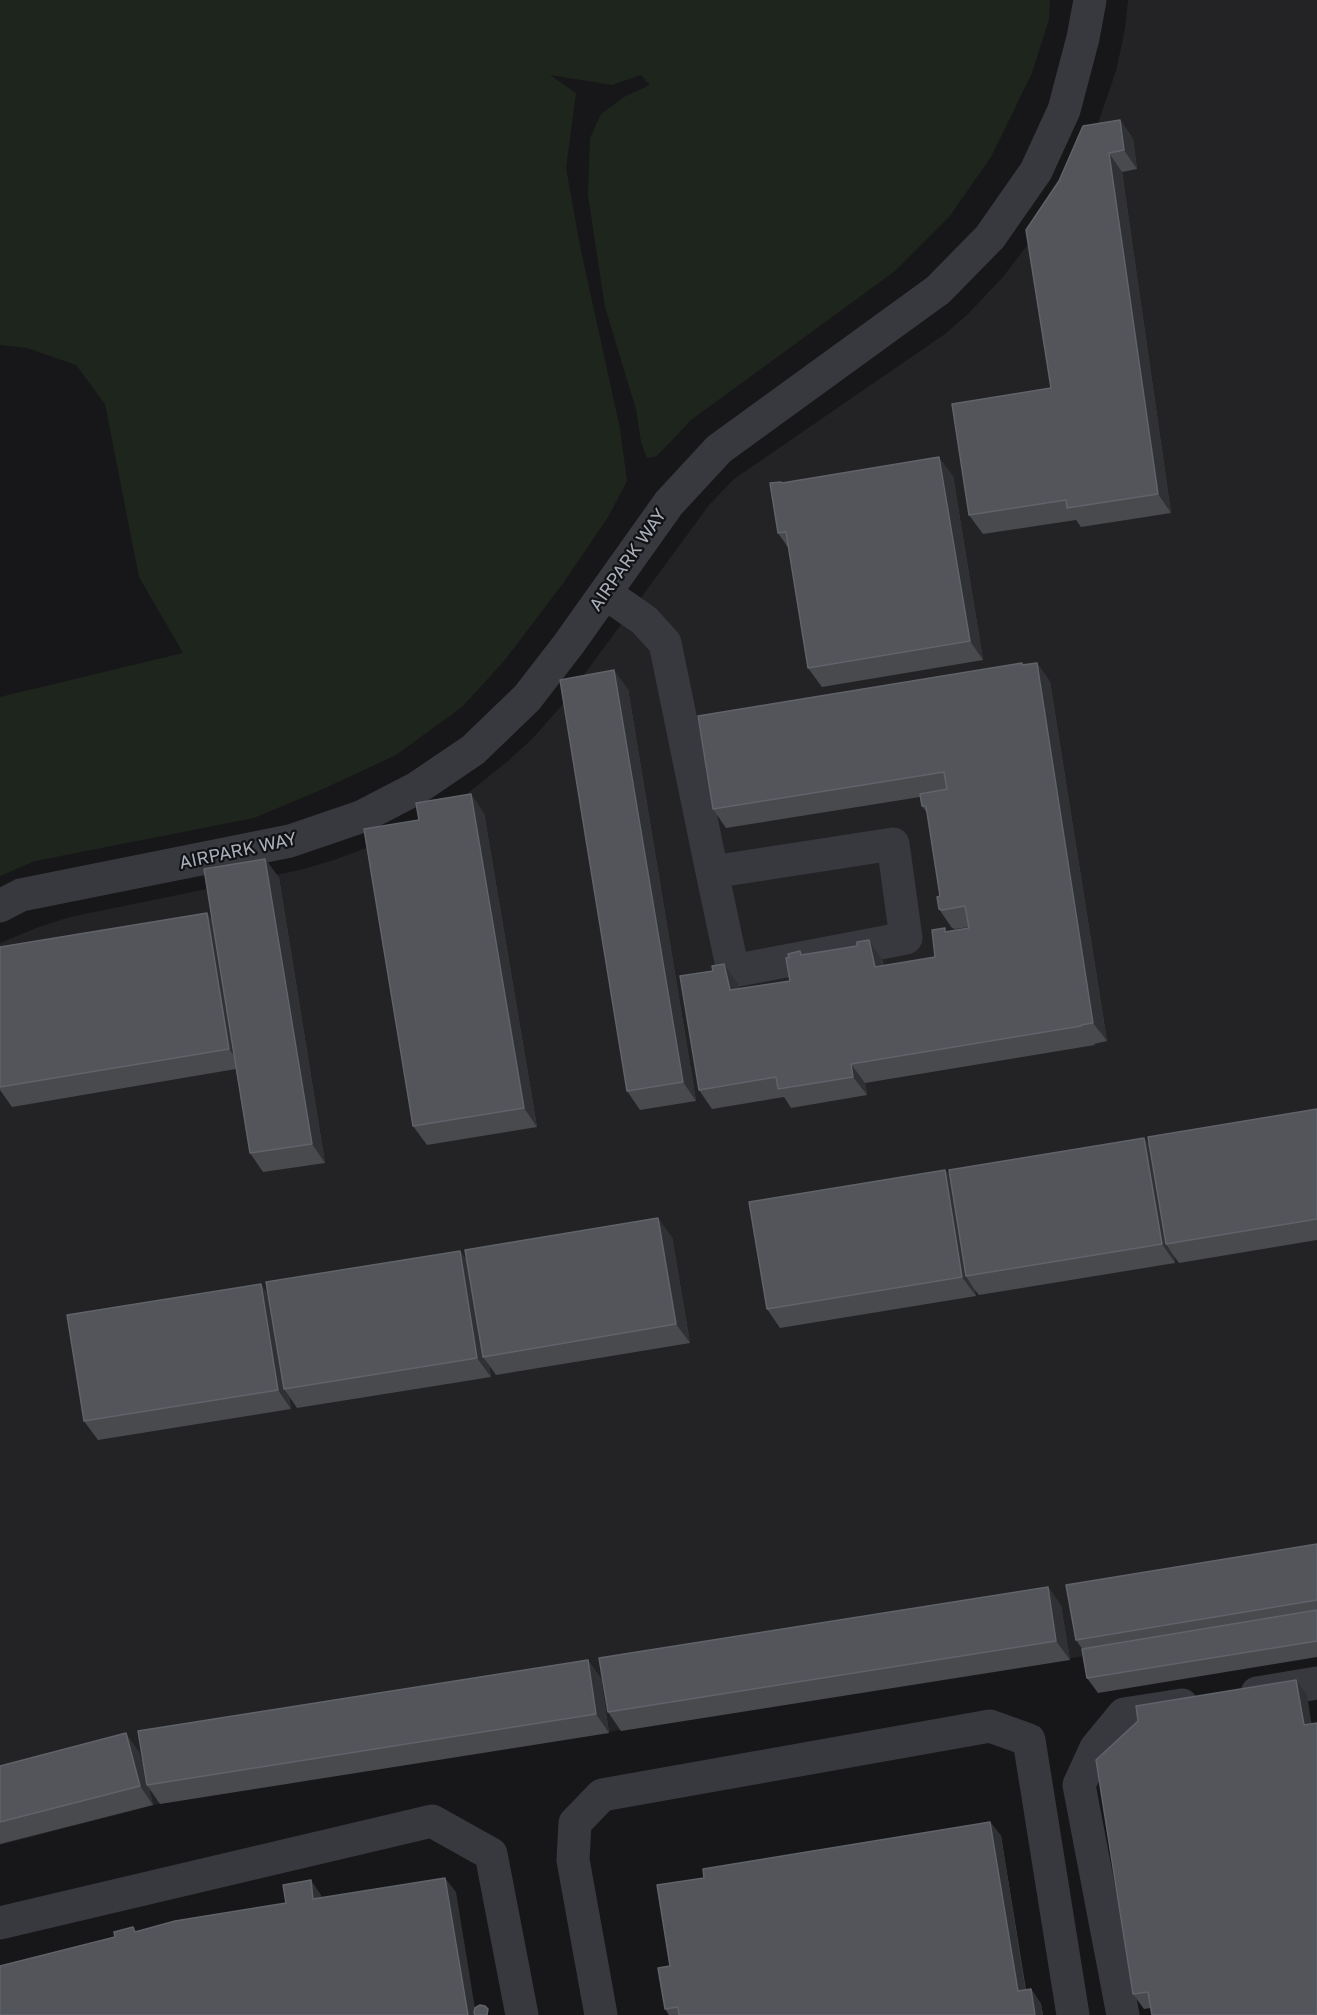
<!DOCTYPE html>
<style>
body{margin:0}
canvas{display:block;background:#171719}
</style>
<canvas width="1317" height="2015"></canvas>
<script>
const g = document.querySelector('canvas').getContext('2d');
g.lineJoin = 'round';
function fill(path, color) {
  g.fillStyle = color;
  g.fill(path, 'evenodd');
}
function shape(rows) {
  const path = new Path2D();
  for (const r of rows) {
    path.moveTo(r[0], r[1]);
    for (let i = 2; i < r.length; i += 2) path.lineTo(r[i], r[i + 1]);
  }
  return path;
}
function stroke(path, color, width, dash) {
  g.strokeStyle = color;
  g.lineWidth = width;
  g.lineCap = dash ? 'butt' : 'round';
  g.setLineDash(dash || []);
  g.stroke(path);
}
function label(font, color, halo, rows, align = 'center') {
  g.font = font + ' "Golos Text",sans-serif';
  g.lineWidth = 4.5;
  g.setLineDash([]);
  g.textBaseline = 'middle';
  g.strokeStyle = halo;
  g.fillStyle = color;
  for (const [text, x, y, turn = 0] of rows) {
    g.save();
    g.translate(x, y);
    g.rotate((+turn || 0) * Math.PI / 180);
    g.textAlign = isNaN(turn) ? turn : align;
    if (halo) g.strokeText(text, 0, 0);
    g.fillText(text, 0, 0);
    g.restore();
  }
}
fill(shape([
 [1128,0,1317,0,1317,1619,162,1803,0,1845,0,943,39,927,70,917,300,870,334,860,369,847,458,801,508,761,533,738,558,710,693,527,709,505,734,479,945,334,968,314,1003,277,1042,226,1094,135,1116,71,1125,29]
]), '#232326');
fill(shape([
 [0,0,1050,0,1049,19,1032,73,991,157,949,217,895,271,691,420,657,456,647,458,641,442,636,409,605,307,588,195,590,138,601,114,624,97,650,85,641,75,612,85,550,75,576,93,566,168,580,246,620,429,627,481,608,517,564,582,504,661,462,707,396,755,323,789,254,818,35,861,0,876,0,697,183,653,139,577,105,404,76,365,27,348,0,345]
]), '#1d251d');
stroke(shape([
 [605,593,644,620,665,643,712,872,733,971,906,938,893,844,712,872],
 [0,906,21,895,290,841,363,816,417,788,473,750,527,698,568,645,669,503,719,449,938,290,990,237,1036,171,1064,110,1083,38,1090,0],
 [1257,1693,1317,1683],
 [0,1923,432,1821,491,1854,522,2015],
 [601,2015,573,1860,575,1823,602,1795,990,1726,1029,1740,1073,2015],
 [1123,2015,1079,1785,1096,1748,1124,1714,1182,1705]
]), '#38393f', 33);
fill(shape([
 [1120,120,1133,139,1137,169,1122,172,1171,513,1081,527,1076,520,983,534,969,515,1051,388,1026,230],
 [953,476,983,660,822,687,808,668,789,549,778,533,782,483],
 [1037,663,1050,682,1107,1041,1094,1044,1095,1045,865,1083,867,1095,791,1108,784,1097,712,1109,699,1090,713,971,724,964,738,983,739,989,790,981,789,957,800,951,803,955,857,946,869,940,882,959,884,966,935,957,947,932,969,928,969,927,955,929,952,928,939,909,940,896,927,813,922,806,920,797,726,828,713,809,1023,665],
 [628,689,696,1101,640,1110,627,1091],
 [484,813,537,1127,427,1145,413,1126],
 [265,859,279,878,325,1163,263,1172,250,1153,236,1069,12,1107,0,1090,0,947,207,913,212,921],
 [1317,1109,1317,1240,1179,1263,1174,1256,1175,1263,979,1295,974,1289,976,1296,780,1328,767,1309,945,1170,950,1177,1144,1138,1149,1145],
 [672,1237,690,1343,496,1375,489,1365,491,1377,297,1408,289,1396,291,1409,98,1440,84,1421,268,1295,460,1251,467,1261],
 [1317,1544,1317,1657,1098,1693,1087,1678,1083,1650,1076,1640],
 [1048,1587,1061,1606,1070,1660,621,1731,608,1712],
 [588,1660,601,1679,609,1733,160,1804,149,1788,153,1805,0,1844,0,1766,139,1752,144,1770],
 [1307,1695,1150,2008,1144,2009,1133,1994],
 [990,1822,1001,1836,1026,1990,1031,1989,1041,2004,1043,2015,669,2015,665,2009,670,1966,704,1878]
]), '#484a4e');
fill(shape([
 [1120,120,1133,139,1137,169,1124,150],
 [1109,153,1122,172,1171,513,1158,494],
 [939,457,953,476,983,660,970,641],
 [1037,663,1050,682,1107,1041,1093,1023],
 [614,670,628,689,696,1101,683,1082],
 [471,794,484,813,537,1127,524,1108],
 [265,859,279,878,325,1163,312,1144],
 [207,913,220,932,243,1068,229,1049],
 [869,940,882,959,888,986,875,967],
 [724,964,738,983,744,1009,730,990],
 [851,1064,865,1083,867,1095,853,1077],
 [1144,1138,1158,1157,1166,1244,1174,1256,1175,1263,1162,1244],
 [945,1170,958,1189,966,1276,974,1289,976,1296,962,1277],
 [658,1218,672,1237,690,1343,676,1324],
 [460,1251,473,1270,483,1357,489,1365,491,1377,477,1358],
 [261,1284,274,1303,284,1389,289,1396,291,1409,278,1390],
 [1048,1587,1061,1606,1070,1660,1056,1641],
 [588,1660,601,1679,609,1733,596,1714],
 [1296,1680,1307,1695,1314,1740,1304,1725],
 [126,1733,139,1752,148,1785,147,1785,149,1788,153,1805,140,1786],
 [990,1822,1001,1836,1028,2006,1018,1991],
 [445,1878,456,1892,476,2015,468,2015],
 [311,1880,321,1895,324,1914,313,1899],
 [1031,1989,1041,2004,1043,2015,1035,2015]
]), '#303134');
const building = shape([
 [1120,120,1124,150,1109,153,1158,494,1067,508,1066,500,969,515,952,404,1051,388,1026,230,1059,181,1083,126,1120,120],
 [939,457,970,641,808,668,786,532,778,533,770,483,781,482,782,483,939,457],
 [1022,663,1022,665,1037,663,1093,1023,1081,1025,1081,1026,851,1064,853,1077,778,1089,776,1077,699,1090,680,976,713,971,712,966,724,964,730,990,790,981,786,958,789,957,788,954,800,951,801,955,857,946,857,942,869,940,875,967,935,957,932,930,945,928,945,932,969,928,965,906,942,910,939,909,937,897,940,896,926,806,922,806,920,794,947,789,944,772,713,809,698,716,1022,663],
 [614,670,683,1082,627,1091,560,680,614,670],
 [471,794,524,1108,413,1126,364,829,419,820,416,803,471,794],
 [265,859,312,1144,250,1153,204,869,265,859],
 [207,913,229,1049,0,1087,0,947,207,913],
 [1317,1109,1317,1219,1166,1244,1148,1137,1317,1109],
 [1144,1138,1162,1244,966,1276,949,1170,1144,1138],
 [945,1170,962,1277,767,1309,749,1202,945,1170],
 [658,1218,676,1324,483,1357,465,1250,658,1218],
 [460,1251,477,1358,284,1389,266,1282,460,1251],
 [261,1284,278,1390,84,1421,67,1315,261,1284],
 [1317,1544,1317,1600,1076,1640,1066,1585,1317,1544],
 [1048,1587,1056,1641,608,1712,599,1658,1048,1587],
 [1317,1610,1317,1641,1087,1678,1082,1649,1317,1610],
 [588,1660,596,1714,147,1785,138,1731,588,1660],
 [1296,1680,1304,1725,1317,1723,1317,2015,1152,2015,1148,1992,1133,1994,1096,1760,1138,1721,1136,1706,1296,1680],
 [126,1733,140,1786,0,1822,0,1766,126,1733],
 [990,1822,1018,1991,1031,1989,1035,2015,679,2015,678,2007,665,2009,658,1968,670,1966,657,1885,704,1878,703,1869,990,1822],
 [445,1878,468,2015,0,2015,0,1966,115,1937,114,1932,133,1927,135,1932,175,1921,286,1903,283,1885,311,1880,313,1899,445,1878],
 [480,2005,485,2006,488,2009,487,2015,475,2015,474,2013,475,2008,480,2005]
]);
fill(building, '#53555a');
stroke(building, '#606369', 1.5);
label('18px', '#a8afba', '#121214', [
 ["AIRPARK WAY",628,560,-55],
 ["AIRPARK WAY",238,851,-12]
]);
</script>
